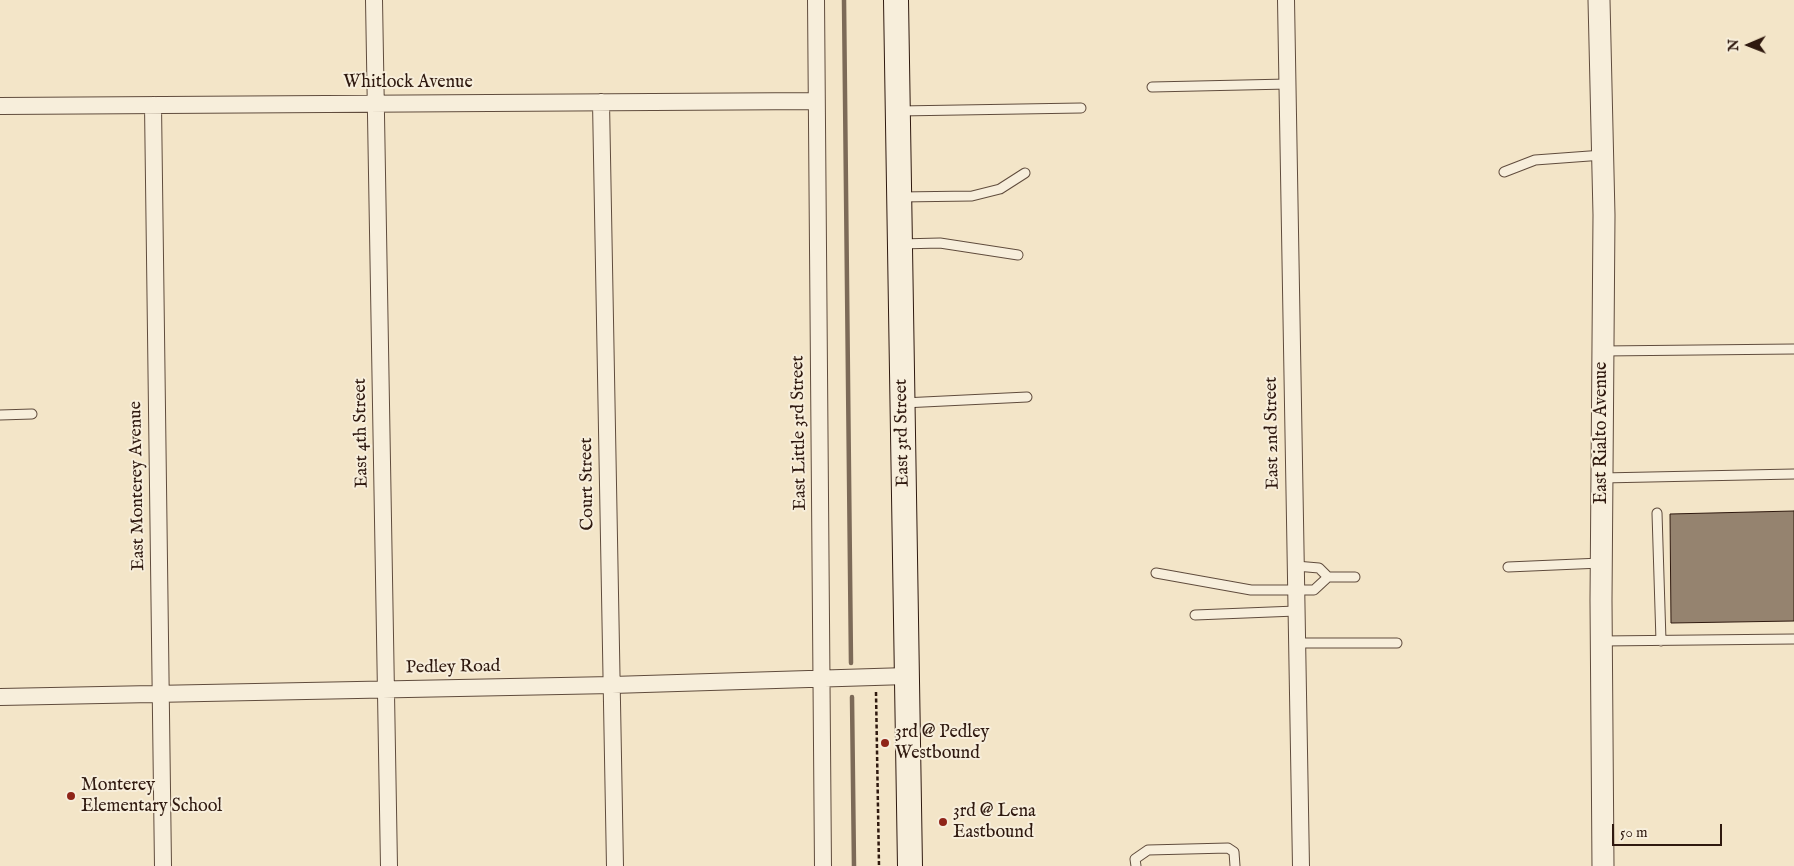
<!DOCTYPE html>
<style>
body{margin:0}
#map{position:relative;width:1794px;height:866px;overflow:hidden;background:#f3e5c8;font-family:"IM FELL English",serif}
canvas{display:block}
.north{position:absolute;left:1724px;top:20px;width:50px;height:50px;-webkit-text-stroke:4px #f7eedb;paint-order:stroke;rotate:269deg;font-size:14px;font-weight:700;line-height:20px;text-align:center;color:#2f190f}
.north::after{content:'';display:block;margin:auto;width:18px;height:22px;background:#2f190f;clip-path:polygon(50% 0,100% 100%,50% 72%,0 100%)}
.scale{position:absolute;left:1612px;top:824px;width:110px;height:22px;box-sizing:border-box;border:2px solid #2f190f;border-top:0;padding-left:6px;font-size:15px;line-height:18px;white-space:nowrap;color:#2f190f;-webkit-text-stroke:4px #f7eedb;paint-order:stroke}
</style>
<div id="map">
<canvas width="1794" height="866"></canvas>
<div class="north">N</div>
<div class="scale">50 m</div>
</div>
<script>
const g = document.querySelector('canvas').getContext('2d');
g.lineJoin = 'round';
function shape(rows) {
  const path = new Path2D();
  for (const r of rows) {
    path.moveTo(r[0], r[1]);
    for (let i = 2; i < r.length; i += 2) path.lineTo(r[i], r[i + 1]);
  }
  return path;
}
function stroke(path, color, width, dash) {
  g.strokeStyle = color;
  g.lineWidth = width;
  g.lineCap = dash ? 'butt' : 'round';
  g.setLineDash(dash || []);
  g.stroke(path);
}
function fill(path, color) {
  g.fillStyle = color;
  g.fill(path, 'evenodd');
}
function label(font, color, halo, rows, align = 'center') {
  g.font = font + ' "IM FELL English",serif';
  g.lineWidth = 4;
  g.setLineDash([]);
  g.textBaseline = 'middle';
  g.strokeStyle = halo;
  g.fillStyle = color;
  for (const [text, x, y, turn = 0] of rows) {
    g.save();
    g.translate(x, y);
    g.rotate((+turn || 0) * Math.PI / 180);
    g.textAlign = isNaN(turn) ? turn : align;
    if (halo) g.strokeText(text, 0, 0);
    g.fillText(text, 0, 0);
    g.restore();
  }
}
stroke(shape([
 [844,0,851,663],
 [852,697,854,866]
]), '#7c6a58', 4.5);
const building = shape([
 [1794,511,1794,621,1671,623,1670,514,1794,511]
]);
fill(building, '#95836f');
stroke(building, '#2f190f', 1);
const service = shape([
 [1152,87,1288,84],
 [899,111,1081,108],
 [1504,172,1535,160,1603,155],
 [900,197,972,196,1000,189,1025,173],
 [900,244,940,243,1018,255],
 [1603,351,1794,349],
 [903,403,1027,397],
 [0,415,32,414],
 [1602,478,1794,474],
 [1657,513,1661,641],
 [1296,566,1319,568,1328,577],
 [1508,567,1601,563],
 [1156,573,1251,590,1314,590,1328,577,1355,577],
 [1195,615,1296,611],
 [1602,641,1794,639],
 [1297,643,1397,643],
 [1136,866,1135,859,1148,850,1228,848,1234,852,1235,866]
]);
const minor = shape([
 [374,0,389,866],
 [816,0,823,866],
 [1286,0,1301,866],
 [601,102,615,866],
 [153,105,163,866],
 [0,106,816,101],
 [0,697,612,685,907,676]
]);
const tertiary = shape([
 [1599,0,1604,215,1601,600,1603,866]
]);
const secondary = shape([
 [896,0,910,866]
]);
stroke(service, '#604c3d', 11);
stroke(minor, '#604c3d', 18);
stroke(tertiary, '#604c3d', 23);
stroke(secondary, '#2f190f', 26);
stroke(shape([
 [876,692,879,866]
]), '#2f190f', 2.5, [4, 2.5]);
stroke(service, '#f7eedb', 9);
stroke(minor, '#f7eedb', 16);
stroke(tertiary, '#f7eedb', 21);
stroke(secondary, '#f7eedb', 24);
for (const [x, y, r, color] of [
 [885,743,5,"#8f2418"],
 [71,796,5,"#8f2418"],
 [943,822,5,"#8f2418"]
]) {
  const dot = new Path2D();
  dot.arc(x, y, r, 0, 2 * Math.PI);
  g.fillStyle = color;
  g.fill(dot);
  stroke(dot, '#f7eedb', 2);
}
label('18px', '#2f190f', '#f7eedb', [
 ["Whitlock Avenue",408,83],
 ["East 4th Street",362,433,-91],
 ["East Little 3rd Street",800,433,-91],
 ["East 3rd Street",903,433,-91],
 ["East 2nd Street",1273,433,-91],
 ["East Rialto Avenue",1602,433,-90],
 ["Court Street",588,484,-91],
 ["East Monterey Avenue",138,486,-91],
 ["Pedley Road",453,668,-1]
]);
label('18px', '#2f190f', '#f7eedb', [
 ["3rd @ Pedley",895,733],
 ["Westbound",895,754],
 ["Monterey",81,786],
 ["Elementary School",81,807],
 ["3rd @ Lena",953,812],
 ["Eastbound",953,833]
], 'left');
</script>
